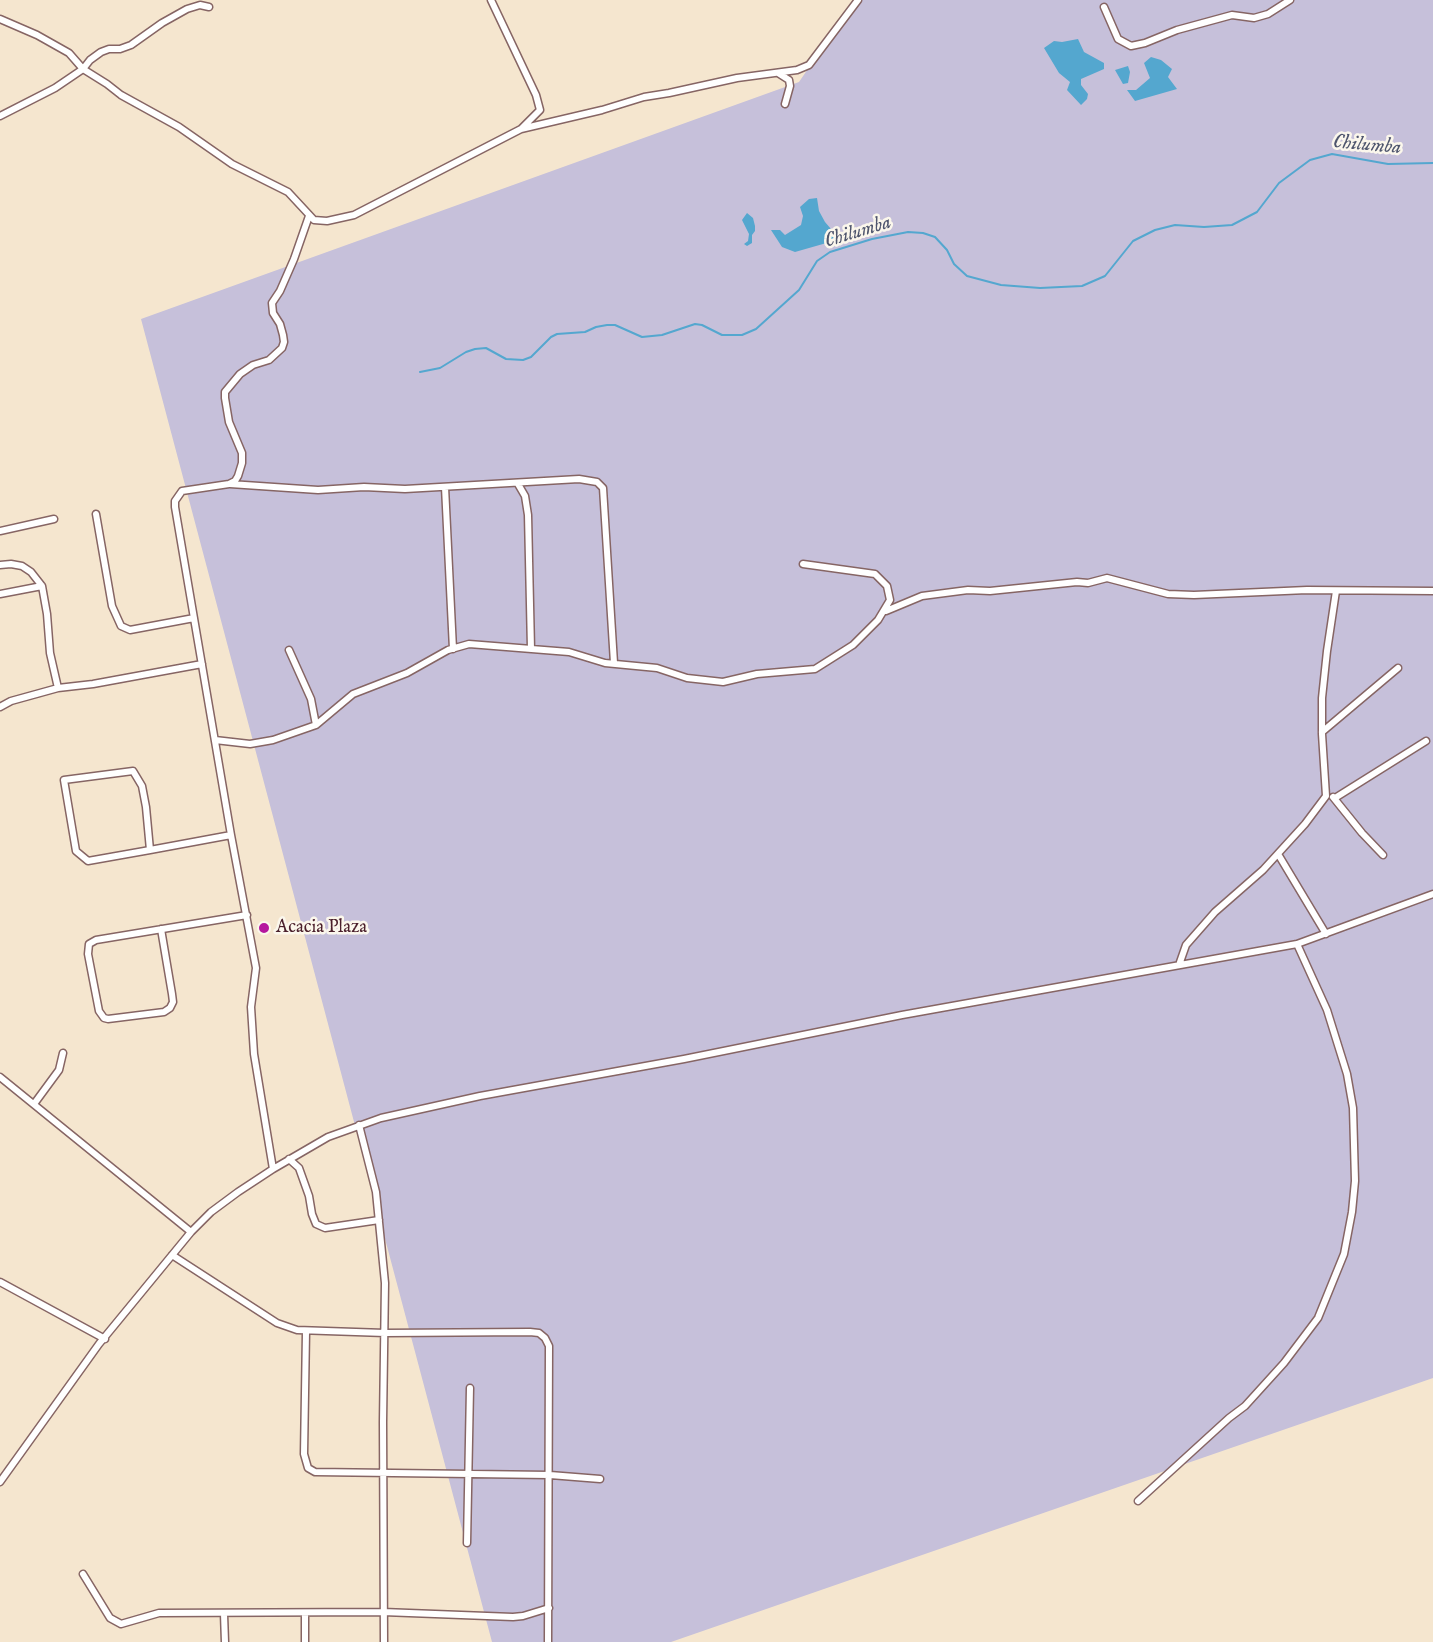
<!DOCTYPE html>
<style>
body{margin:0}
canvas{display:block;background:#f5e6cf}
</style>
<canvas width="1433" height="1642"></canvas>
<script>
const g = document.querySelector('canvas').getContext('2d');
g.lineJoin = 'round';
function fill(path, color) {
  g.fillStyle = color;
  g.fill(path, 'evenodd');
}
function shape(rows) {
  const path = new Path2D();
  for (const r of rows) {
    path.moveTo(r[0], r[1]);
    for (let i = 2; i < r.length; i += 2) path.lineTo(r[i], r[i + 1]);
  }
  return path;
}
function stroke(path, color, width, dash) {
  g.strokeStyle = color;
  g.lineWidth = width;
  g.lineCap = dash ? 'butt' : 'round';
  g.setLineDash(dash || []);
  g.stroke(path);
}
function label(font, color, halo, rows, align = 'center') {
  g.font = font + ' "IM FELL English",serif';
  g.lineWidth = 5;
  g.setLineDash([]);
  g.textBaseline = 'middle';
  g.strokeStyle = halo;
  g.fillStyle = color;
  for (const [text, x, y, turn = 0] of rows) {
    g.save();
    g.translate(x, y);
    g.rotate((+turn || 0) * Math.PI / 180);
    g.textAlign = isNaN(turn) ? turn : align;
    if (halo) g.strokeText(text, 0, 0);
    g.fillText(text, 0, 0);
    g.restore();
  }
}
fill(shape([
 [855,0,1433,0,1433,1378,671,1642,492,1642,141,319,799,82]
]), '#c6c0da');
fill(shape([
 [1078,39,1084,52,1104,63,1104,69,1081,79,1081,85,1088,94,1087,99,1081,105,1067,90,1070,82,1059,73,1044,48,1054,41,1062,42],
 [1151,57,1161,60,1172,69,1168,77,1177,89,1135,101,1127,90,1136,90,1150,78,1144,63],
 [1128,66,1130,72,1128,83,1123,84,1115,70],
 [817,198,819,211,825,222,831,229,834,238,830,242,795,252,782,247,771,230,780,230,785,235,801,225,803,216,800,207,809,199],
 [747,213,753,218,755,226,755,231,752,235,752,243,747,246,744,244,748,241,749,234,742,220]
]), '#54a7cf');
stroke(shape([
 [420,372,440,368,466,352,475,349,486,348,506,359,523,360,531,357,551,337,557,334,585,332,596,327,607,325,615,325,642,337,662,335,695,324,702,325,722,335,742,335,756,329,799,290,817,261,830,252,872,239,908,232,923,233,935,237,947,250,954,264,967,276,1001,285,1040,288,1082,286,1105,276,1133,241,1155,230,1175,225,1204,227,1232,225,1257,212,1279,183,1310,160,1332,154,1388,164,1433,163]
]), '#54a7cf', 2);
const minor = shape([
 [491,0,536,95,540,110,521,129],
 [1104,7,1118,39,1131,46,1145,43,1177,30,1232,15,1254,18,1268,14,1290,0],
 [0,19,37,35,69,53,83,69,107,84,121,95,179,127,232,164,288,192,314,220,327,221,354,215,521,129,602,110,644,97,669,93,737,78,797,70,809,65,858,0],
 [778,73,789,80,790,86,785,104],
 [0,116,55,88,83,69,90,60,101,52,109,49,120,49,131,45,162,23,187,9,200,5,209,7],
 [230,484,318,490,364,487,405,489,579,479,597,482,603,488,614,663],
 [518,484,525,496,528,515,531,649],
 [445,487,453,649],
 [96,514,112,606,121,626,130,630,194,618],
 [0,531,54,519],
 [0,565,11,564,22,566,31,572,42,586,47,614,50,653,58,688],
 [0,594,42,586],
 [886,611,922,596,968,590,990,591,1077,582,1088,583,1107,578,1168,594,1194,595,1307,590,1433,591],
 [289,650,311,699,316,725],
 [0,707,11,701,58,688,93,684,202,664],
 [1322,732,1398,668],
 [215,740,250,744,273,740,316,725,353,694,407,673,448,650,469,644,569,652,605,663,657,668,687,678,723,682,757,674,815,669,853,645,878,620,890,600,887,586,875,574,803,564],
 [1333,797,1362,833,1383,855],
 [1335,798,1426,741],
 [150,850,146,807,142,786,133,771,64,780,76,851,88,861,150,850,231,835],
 [1278,854,1326,934],
 [161,929,172,994,173,1002,170,1008,164,1012,108,1019,104,1018,99,1011,88,954,89,944,96,940,247,915],
 [1179,965,1186,945,1215,912,1263,870,1305,824,1326,796,1322,734,1322,698,1327,651,1336,591],
 [0,1077,191,1232],
 [34,1104,59,1070,63,1053],
 [359,1125,376,1192,385,1283,383,1422,384,1642],
 [289,1159,299,1168,309,1196,312,1214,316,1224,325,1228,379,1220],
 [273,1169,254,1054,251,1007,256,968,231,835,175,507,175,501,182,491,229,484,235,481,238,476,242,463,242,453,229,422,225,398,225,392,240,374,253,365,269,360,282,348,284,342,283,335,280,324,273,313,272,303,280,291,294,259,309,216],
 [172,1255,277,1323,297,1330,385,1333,530,1332,539,1333,545,1338,549,1346,548,1642],
 [0,1282,105,1339],
 [306,1332,304,1454,308,1468,315,1472,550,1475,600,1479],
 [0,1482,99,1344,191,1232,211,1212,238,1192,273,1169,328,1137,381,1118,480,1096,684,1059,902,1015,1297,944,1433,894],
 [1138,1501,1229,1418,1245,1406,1284,1363,1318,1318,1344,1254,1352,1212,1355,1181,1353,1108,1347,1074,1327,1010,1297,944],
 [467,1543,470,1388],
 [83,1574,110,1618,121,1624,159,1613,383,1612,513,1617,523,1616,549,1608],
 [224,1614,225,1642],
 [305,1642,305,1613]
]);
stroke(minor, '#866564', 9);
stroke(minor, '#fff', 6);
for (const [x, y, r, color] of [
 [264,928,6,"#b5179e"]
]) {
  const dot = new Path2D();
  dot.arc(x, y, r, 0, 2 * Math.PI);
  g.fillStyle = color;
  g.fill(dot);
  stroke(dot, '#fbf7ec', 2);
}
label('18px', '#4a1f2b', '#fbf7ec', [
 ["Acacia Plaza",276,928]
], 'left');
label('italic 20px', '#4e556d', '#fbf7ec', [
 ["Chilumba",1367,146,5],
 ["Chilumba",858,233,-17]
]);
</script>
